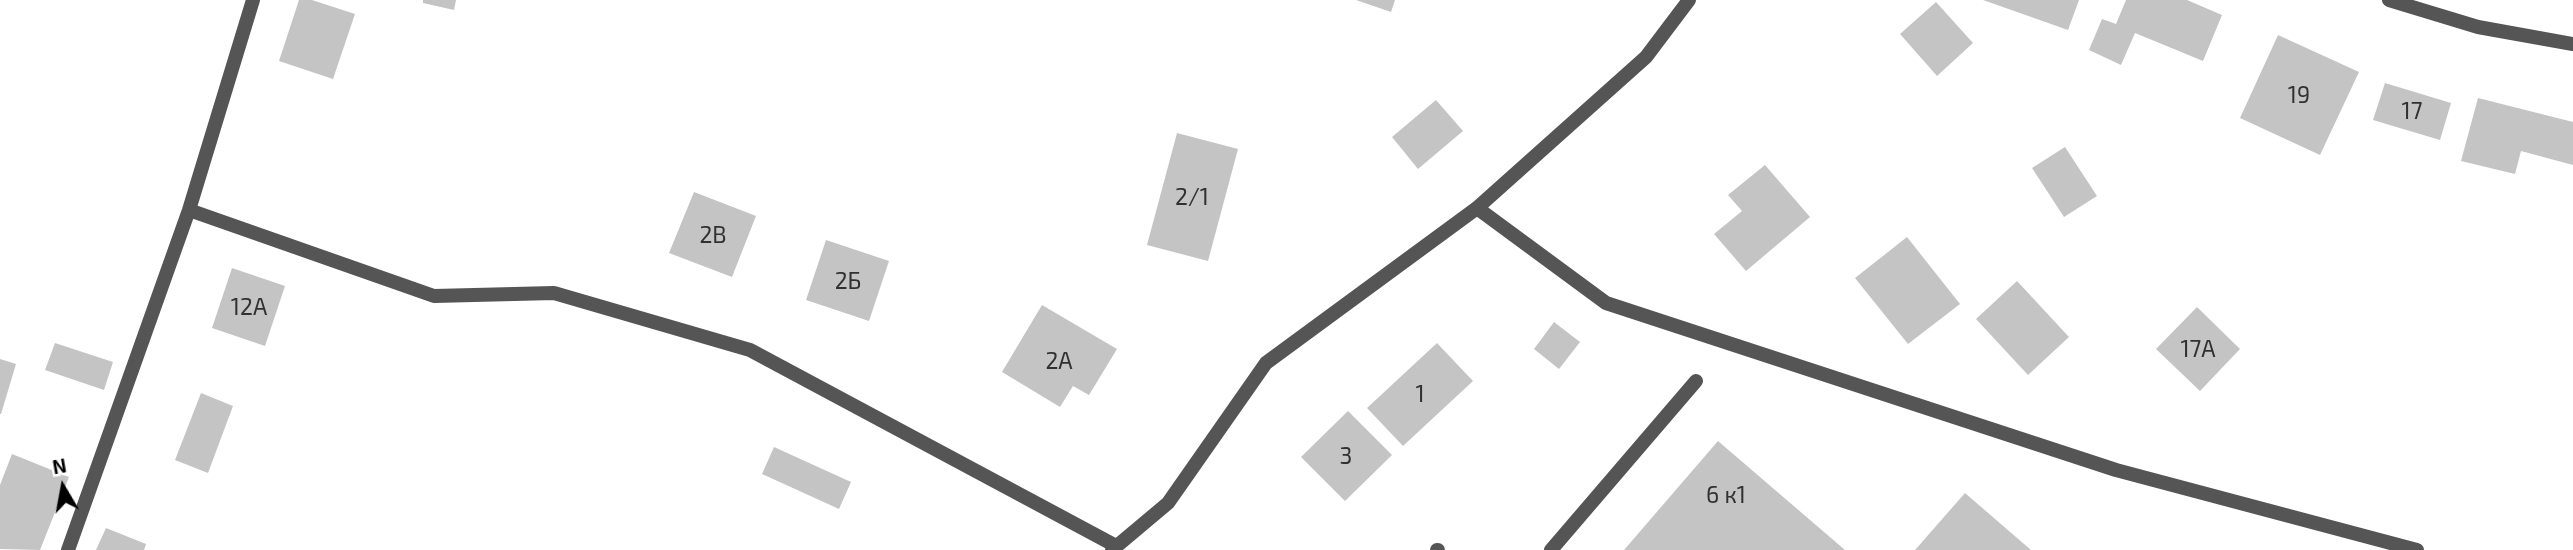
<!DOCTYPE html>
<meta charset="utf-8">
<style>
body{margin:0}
#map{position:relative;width:2573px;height:550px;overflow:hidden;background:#fff;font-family:"Exo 2",sans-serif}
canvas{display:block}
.north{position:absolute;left:28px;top:452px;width:70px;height:70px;-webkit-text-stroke:5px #fff;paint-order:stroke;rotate:350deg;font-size:19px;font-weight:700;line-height:28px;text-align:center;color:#000}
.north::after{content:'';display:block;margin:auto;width:24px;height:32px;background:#000;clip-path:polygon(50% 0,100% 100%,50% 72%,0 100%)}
</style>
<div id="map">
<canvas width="2573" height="550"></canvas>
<div class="north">N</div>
</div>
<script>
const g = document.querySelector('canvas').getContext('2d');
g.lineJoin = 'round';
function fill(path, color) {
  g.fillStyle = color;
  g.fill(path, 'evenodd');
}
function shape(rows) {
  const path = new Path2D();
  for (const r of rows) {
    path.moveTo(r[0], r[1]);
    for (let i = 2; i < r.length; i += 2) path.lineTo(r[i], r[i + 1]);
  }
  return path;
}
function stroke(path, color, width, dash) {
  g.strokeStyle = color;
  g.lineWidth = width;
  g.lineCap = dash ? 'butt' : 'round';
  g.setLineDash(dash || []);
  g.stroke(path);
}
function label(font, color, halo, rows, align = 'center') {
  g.font = font + ' "Exo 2",sans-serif';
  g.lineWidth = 5;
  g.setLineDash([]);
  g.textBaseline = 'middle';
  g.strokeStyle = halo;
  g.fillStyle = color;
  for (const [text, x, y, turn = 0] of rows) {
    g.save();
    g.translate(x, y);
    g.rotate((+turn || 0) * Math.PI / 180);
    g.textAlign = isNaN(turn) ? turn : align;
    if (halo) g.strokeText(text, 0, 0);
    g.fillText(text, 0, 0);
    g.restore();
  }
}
fill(shape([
 [299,0,312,0,355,14,333,79,279,61],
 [423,0,456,0,454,10,423,3],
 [1356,0,1395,0,1391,12],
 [1983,0,2079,0,2068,30],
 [2126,0,2187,0,2222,15,2203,61,2135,33,2121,65,2089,50,2102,19,2116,24],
 [1936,2,1973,43,1937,76,1900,34],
 [2278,35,2359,72,2320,155,2240,118],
 [2385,83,2451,103,2440,140,2373,120],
 [2478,98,2573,122,2573,165,2521,151,2515,174,2461,161],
 [1436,100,1463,131,1418,169,1392,137],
 [1177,133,1238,149,1208,261,1147,245],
 [2065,147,2097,196,2064,217,2032,168],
 [1765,165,1810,217,1746,271,1714,234,1742,211,1728,195],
 [694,192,756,216,732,277,669,253],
 [1907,237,1960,304,1908,344,1855,278],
 [826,240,889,261,869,321,806,300],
 [232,268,285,286,265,346,212,328],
 [2017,281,2069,337,2028,375,1976,319],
 [1042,305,1117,349,1089,395,1073,386,1060,407,1002,372],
 [2197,307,2240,349,2200,391,2156,349],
 [1554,322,1580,342,1559,369,1534,349],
 [55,343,113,362,104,390,45,370],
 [1437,343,1473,381,1403,446,1367,408],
 [0,359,16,364,1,414,0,414],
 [201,393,233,406,208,473,175,460],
 [1348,411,1392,455,1345,501,1301,457],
 [1718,441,1845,550,1624,550],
 [774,447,851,482,839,509,762,474],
 [12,454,69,477,40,550,0,549,0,485],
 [1965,493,2031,550,1915,550],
 [106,528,146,544,144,550,96,550]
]), '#c4c4c4');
stroke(shape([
 [1437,550,1438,550],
 [1551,550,1696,381]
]), '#555', 14);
stroke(shape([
 [2389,0,2478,27,2573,44],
 [1477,208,1606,303,2116,470,2417,550],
 [189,210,434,296,554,293,750,350,1116,546],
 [68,550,189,210,253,0],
 [1112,550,1168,503,1266,363,1477,208,1646,57,1689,0]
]), '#555', 14);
label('23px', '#313131', null, [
 ["19",2299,95],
 ["17",2412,111],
 ["2/1",1192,197],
 ["2В",713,235],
 ["2Б",848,281],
 ["12А",249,307],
 ["17А",2198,349],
 ["2А",1059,361],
 ["1",1420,394],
 ["3",1346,456],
 ["6 к1",1726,495]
]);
</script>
